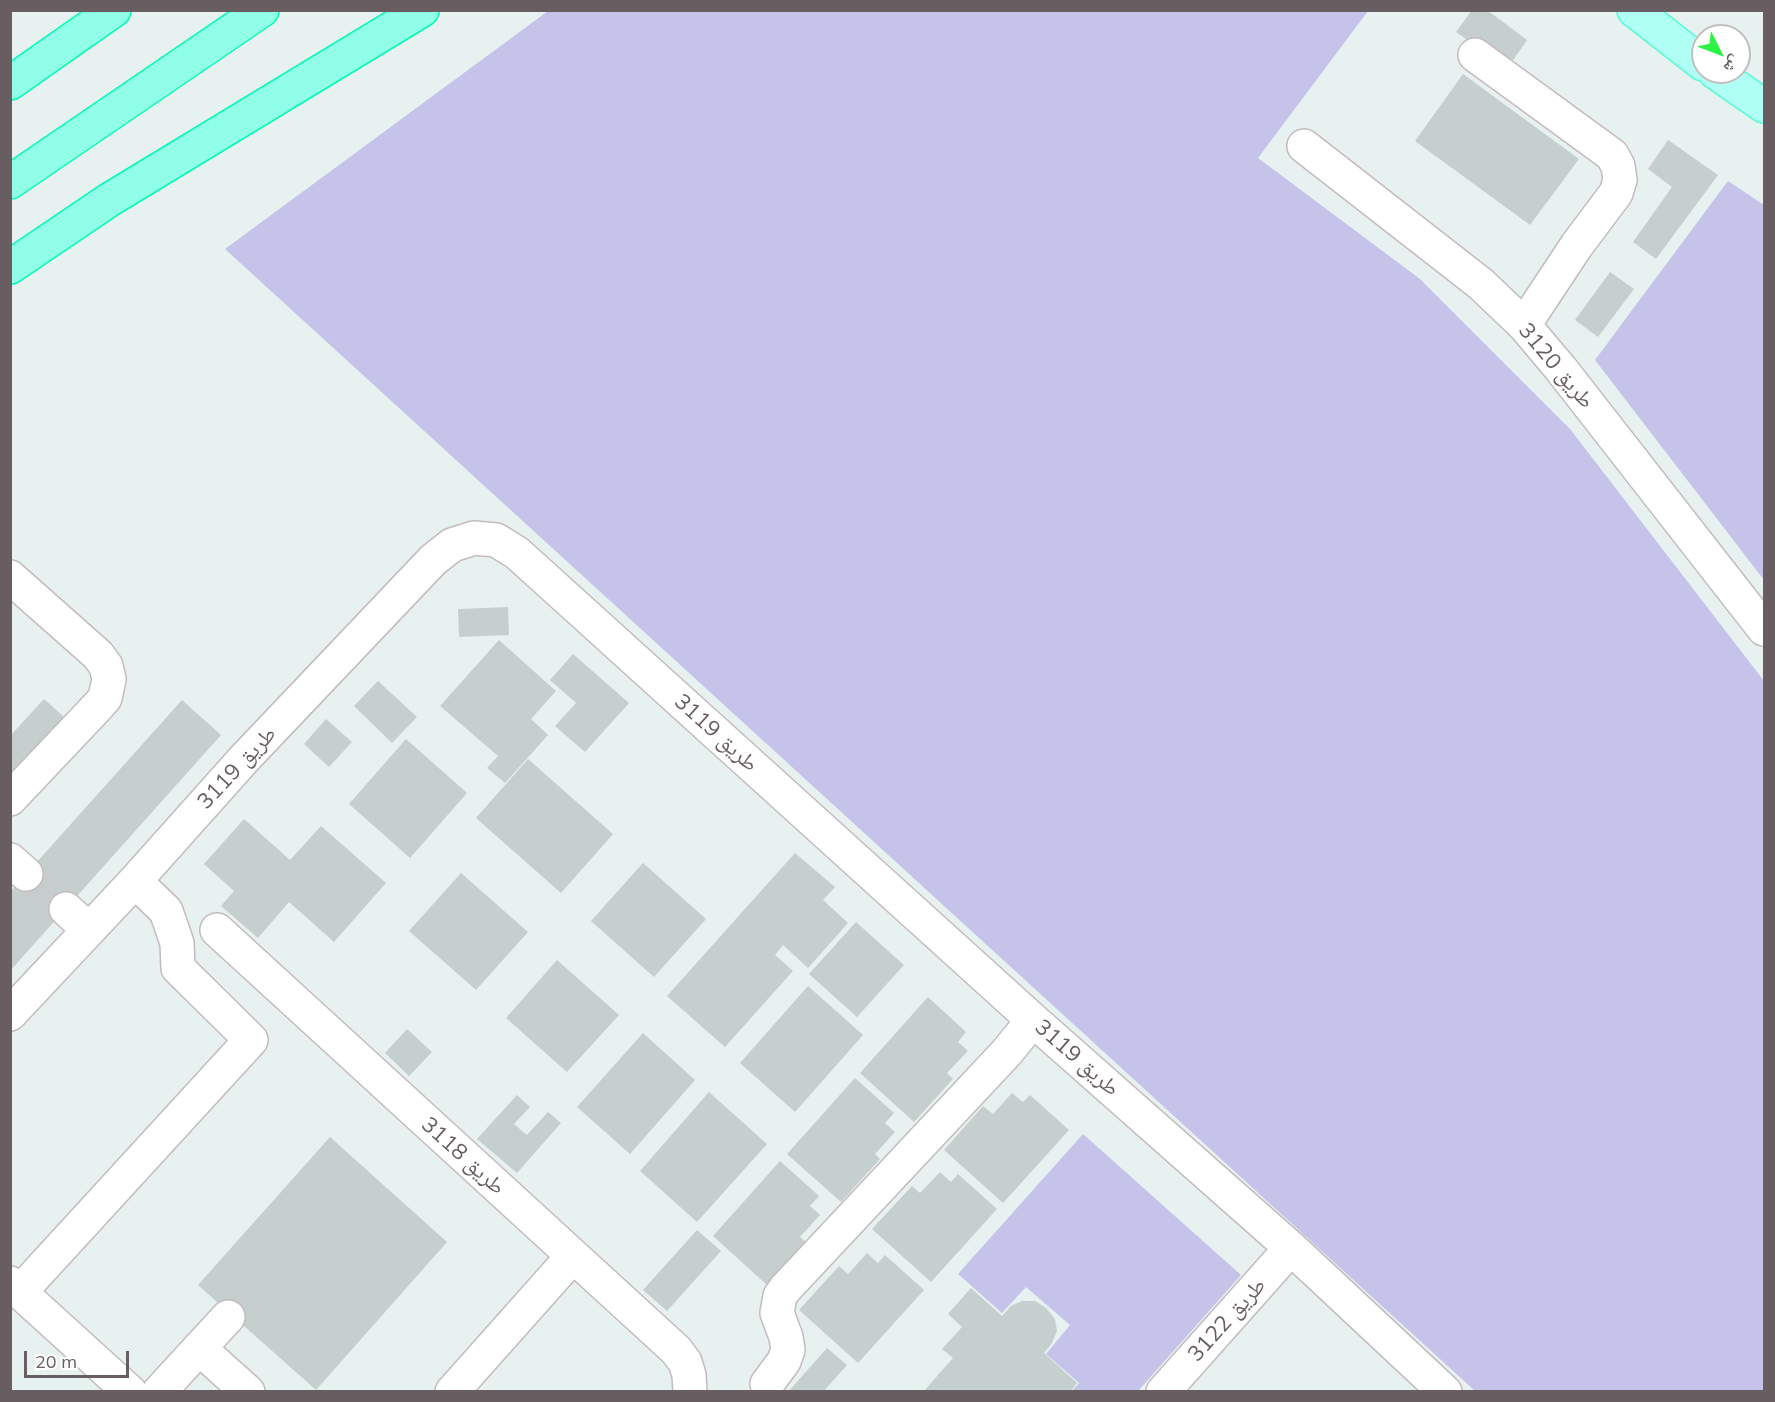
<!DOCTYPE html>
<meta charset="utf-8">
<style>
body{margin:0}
#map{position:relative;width:1775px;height:1402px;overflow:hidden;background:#e7f1ef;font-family:Mulish,"Noto Naskh Arabic",sans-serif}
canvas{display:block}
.frame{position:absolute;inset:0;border:12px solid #685e62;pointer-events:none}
.north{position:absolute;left:1691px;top:24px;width:60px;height:60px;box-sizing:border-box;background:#fff;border:2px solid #c3bfc0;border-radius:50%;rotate:132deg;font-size:16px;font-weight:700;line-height:24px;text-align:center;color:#685e62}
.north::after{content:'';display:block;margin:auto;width:21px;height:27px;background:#2cf243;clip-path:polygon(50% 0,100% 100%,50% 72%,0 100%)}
.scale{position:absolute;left:24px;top:1351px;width:105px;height:27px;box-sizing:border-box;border:3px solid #685e62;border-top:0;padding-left:8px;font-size:18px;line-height:21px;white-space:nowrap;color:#685e62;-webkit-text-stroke:4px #fff;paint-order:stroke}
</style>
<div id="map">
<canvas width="1775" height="1402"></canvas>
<div class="frame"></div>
<div class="north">ش</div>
<div class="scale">20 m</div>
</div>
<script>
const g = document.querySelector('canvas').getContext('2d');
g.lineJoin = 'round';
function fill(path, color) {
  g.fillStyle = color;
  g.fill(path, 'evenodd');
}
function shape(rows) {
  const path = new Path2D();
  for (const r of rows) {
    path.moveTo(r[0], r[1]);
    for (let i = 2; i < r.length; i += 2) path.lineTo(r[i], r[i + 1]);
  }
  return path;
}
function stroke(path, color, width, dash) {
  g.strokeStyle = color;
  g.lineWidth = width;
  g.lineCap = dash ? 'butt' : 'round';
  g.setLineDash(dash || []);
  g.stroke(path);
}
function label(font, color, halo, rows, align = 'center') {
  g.font = font + ' Mulish,"Noto Naskh Arabic",sans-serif';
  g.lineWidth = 5;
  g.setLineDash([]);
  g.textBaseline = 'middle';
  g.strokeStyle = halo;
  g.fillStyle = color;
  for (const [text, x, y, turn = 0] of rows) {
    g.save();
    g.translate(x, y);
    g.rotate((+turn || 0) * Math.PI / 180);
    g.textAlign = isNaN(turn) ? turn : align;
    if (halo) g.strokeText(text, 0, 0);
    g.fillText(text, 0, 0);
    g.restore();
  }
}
fill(shape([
 [548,11,1368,11,1258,158,1420,279,1570,429,1764,681,1764,1391,1475,1391,225,249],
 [1728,181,1764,205,1764,580,1595,360],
 [1083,1134,1241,1275,1138,1391,1072,1391,1079,1383,1046,1354,1070,1325,1026,1287,1002,1313,958,1274]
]), '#c5c3ea');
fill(shape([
 [1472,10,1487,10,1527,40,1507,69,1456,32],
 [1463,74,1579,159,1530,225,1415,141],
 [1668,140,1718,175,1656,259,1633,242,1672,187,1648,169],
 [1610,272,1634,289,1598,337,1575,320],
 [508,607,509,635,459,637,458,609],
 [499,640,556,691,531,719,548,735,505,783,487,768,498,756,440,706],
 [573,654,629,703,585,752,555,726,576,703,550,680],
 [378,681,417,717,392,743,354,706],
 [44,699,64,717,10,777,10,736],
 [182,700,221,735,10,971,10,892],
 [326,719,352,742,329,767,304,744],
 [406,739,467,793,410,858,349,804],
 [528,759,613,834,561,893,476,818],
 [244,819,290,860,321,826,386,883,334,942,289,902,258,938,221,906,234,891,204,864],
 [795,853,835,887,823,900,848,923,808,968,783,945,775,955,793,971,725,1047,667,996],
 [643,863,706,919,654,977,591,921],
 [461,873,528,932,476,990,409,931],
 [856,922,904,965,857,1017,809,974],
 [557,960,619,1015,567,1072,506,1018],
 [808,986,863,1035,795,1112,740,1063],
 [928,997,966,1032,958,1042,968,1051,947,1073,953,1079,914,1122,860,1073],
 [407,1029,432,1052,409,1076,385,1053],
 [643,1033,695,1080,630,1154,577,1107],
 [855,1078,894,1113,885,1123,895,1132,875,1154,880,1159,841,1202,787,1154],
 [709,1092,767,1144,697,1222,640,1171],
 [1012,1093,1023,1102,1030,1095,1069,1130,1003,1203,944,1150,983,1106,993,1114],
 [517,1095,530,1107,514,1124,527,1135,548,1112,561,1123,517,1173,477,1139],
 [330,1137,447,1242,316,1390,198,1285],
 [780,1161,819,1196,810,1206,820,1215,800,1237,806,1242,767,1285,713,1236],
 [940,1172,951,1182,958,1174,997,1209,931,1282,872,1229,912,1186,920,1193],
 [697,1230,721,1251,667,1311,643,1290],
 [867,1253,878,1263,885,1255,924,1290,858,1363,799,1310,839,1266,848,1274],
 [971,1288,1002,1316,1011,1306,1022,1301,1035,1301,1046,1308,1055,1319,1057,1331,1052,1343,1044,1353,1077,1383,1070,1392,923,1392,953,1358,942,1349,962,1327,948,1314],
 [827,1348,847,1365,823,1392,788,1392]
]), '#c5cfcd');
stroke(shape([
 [26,874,66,909]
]), '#c7cccc', 33, [33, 16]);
const minor = shape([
 [1475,55,1612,155,1618,166,1620,180,1616,193,1577,245,1524,325],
 [1304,146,1481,284,1524,325,1561,369,1764,629],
 [10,577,98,655,106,666,109,679,105,698,98,706,10,799],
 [10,860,26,874],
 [66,909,89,930],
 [217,930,676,1350,685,1362,689,1375,690,1392],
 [10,1014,135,881,244,759,433,560,452,545,474,538,496,540,517,553,1033,1020,1291,1248,1445,1392],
 [10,1283,130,1392],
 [20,1292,251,1040,178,968,177,943,166,911,135,881],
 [199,1348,248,1392],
 [767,1384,784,1361,788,1350,786,1337,777,1313,780,1296,785,1289,1007,1052,1033,1020],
 [159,1392,228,1317],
 [452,1392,573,1256],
 [1163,1392,1291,1248]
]);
const major = shape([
 [1634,10,1703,64],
 [1715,72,1764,106]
]);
const highway = shape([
 [10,83,114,10],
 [10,182,262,10],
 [10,267,109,200,422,10]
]);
stroke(minor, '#c3bbbe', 36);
stroke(major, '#59f9d2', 36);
stroke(highway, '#00f9b4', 36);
stroke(minor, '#fff', 33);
stroke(major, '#affff5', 33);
stroke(highway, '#91ffe7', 33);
label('22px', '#685e62', '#fff', [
 ["طريق 3120",1556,366,50],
 ["طريق 3119",716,733,42],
 ["طريق 3119",237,768,-47],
 ["طريق 3119",1077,1058,41],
 ["طريق 3118",463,1156,42],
 ["طريق 3122",1227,1320,-48]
]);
</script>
